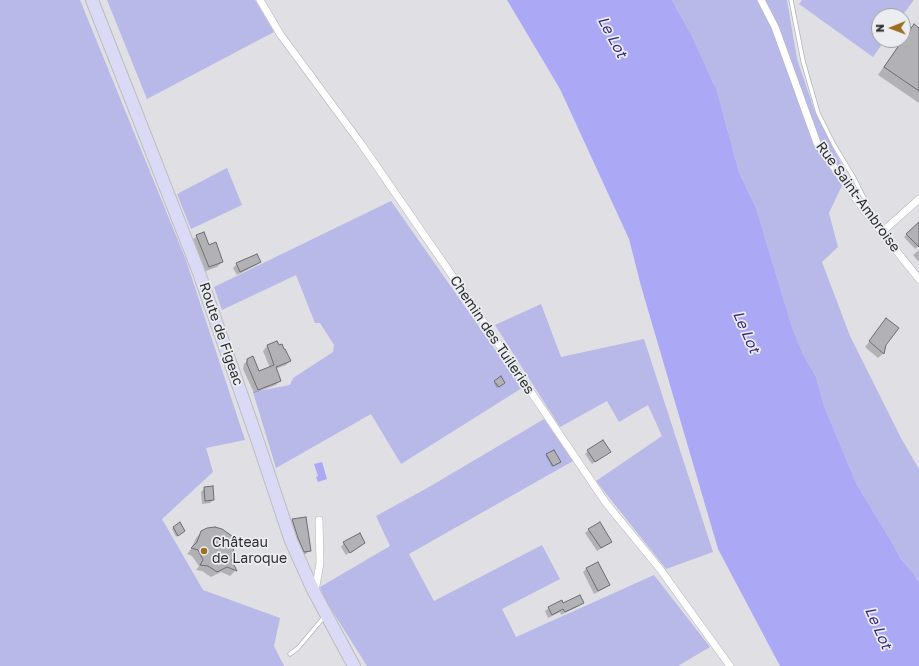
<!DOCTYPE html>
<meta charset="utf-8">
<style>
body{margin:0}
#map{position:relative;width:919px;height:666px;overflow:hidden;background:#dfdfe4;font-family:"Golos Text",sans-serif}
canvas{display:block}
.north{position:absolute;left:871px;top:8px;width:40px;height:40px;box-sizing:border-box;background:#ecedf1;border:1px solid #a0a1a4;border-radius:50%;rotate:269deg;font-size:11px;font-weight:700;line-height:16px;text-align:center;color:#2e2e30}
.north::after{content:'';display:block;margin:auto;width:14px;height:18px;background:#9e6f22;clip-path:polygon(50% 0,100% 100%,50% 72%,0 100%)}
</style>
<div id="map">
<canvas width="919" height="666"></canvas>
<div class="north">N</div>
</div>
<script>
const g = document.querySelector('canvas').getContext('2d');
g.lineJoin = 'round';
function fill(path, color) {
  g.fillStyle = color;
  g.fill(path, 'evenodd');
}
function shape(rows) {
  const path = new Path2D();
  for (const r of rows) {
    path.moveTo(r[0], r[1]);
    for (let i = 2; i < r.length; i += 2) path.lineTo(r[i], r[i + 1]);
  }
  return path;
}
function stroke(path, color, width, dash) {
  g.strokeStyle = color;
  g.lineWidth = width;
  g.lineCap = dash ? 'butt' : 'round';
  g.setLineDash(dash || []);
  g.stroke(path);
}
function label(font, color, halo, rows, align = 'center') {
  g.font = font + ' "Golos Text",sans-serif';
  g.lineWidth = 3.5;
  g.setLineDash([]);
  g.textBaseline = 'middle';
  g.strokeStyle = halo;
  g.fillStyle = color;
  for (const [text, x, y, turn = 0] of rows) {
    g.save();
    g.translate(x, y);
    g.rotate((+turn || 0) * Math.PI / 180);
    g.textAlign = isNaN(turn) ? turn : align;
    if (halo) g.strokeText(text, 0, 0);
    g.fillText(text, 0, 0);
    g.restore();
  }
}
fill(shape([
 [0,0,80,0,186,260,245,440,206,448,213,472,162,519,203,590,280,618,274,646,284,666,0,666],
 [107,0,255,0,274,32,147,99],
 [672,0,787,0,797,59,815,112,847,175,829,213,838,247,822,262,850,336,901,438,919,469,919,583,914,574,901,559,890,539,857,485,824,406,816,377,803,354,792,327,756,208,739,172,717,91,693,38],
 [802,0,914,0,902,16,879,16,879,40,885,40,873,57,799,4],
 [227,168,242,205,191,229,177,194],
 [391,201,522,388,401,464,371,414,276,468,253,392,290,385,293,378,333,352,334,345,320,323,315,323,296,275,222,310,214,287],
 [541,304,561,357,644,339,713,552,666,569,596,481,662,436,648,405,619,422,607,401,560,427,495,325],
 [544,419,573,461,409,554,434,601,542,545,560,579,502,609,516,637,654,575,710,647,678,666,367,666,326,601,320,587,390,546,376,516,429,487]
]), '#b8b8e9');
fill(shape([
 [507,0,672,0,693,38,717,91,739,172,756,208,792,327,803,354,816,377,824,406,857,485,890,539,901,559,914,574,919,583,919,666,780,666,718,549,641,286,629,239,560,89],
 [322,462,327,479,318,482,316,477,318,476,314,464]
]), '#aba9f6');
fill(shape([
 [914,26,919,29,919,103,878,75,902,40,903,40,906,33],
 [919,223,919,246,915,249,904,237],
 [197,236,222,262,217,267,203,272,191,241],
 [919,250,919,260,918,261,913,255],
 [260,262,257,265,237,275,233,268,237,264],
 [886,320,885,345,884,353,878,358,865,347],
 [277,342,290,361,286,365,275,369,280,380,276,385,254,393,243,369,244,364,248,360,259,372,270,368,263,351,267,346],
 [495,382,503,384,497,388,494,383],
 [588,451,606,454,592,464,585,454],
 [547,455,558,463,552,467,546,456],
 [205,488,213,500,210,503,202,504,201,492],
 [292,520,310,550,306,554,301,555,289,523],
 [180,524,183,532,176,537,172,529],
 [589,530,611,542,597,551,585,533],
 [202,532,231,561,235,571,230,576,221,572,211,577,202,571,196,570,199,566,192,556,187,554,191,549,196,538],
 [344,543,364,543,346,555,341,547],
 [597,563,608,585,605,588,594,594,583,572,586,569],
 [582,603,579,606,561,615,560,612,548,618,545,611,549,608]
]), '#0003');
const building = shape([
 [914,24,919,28,919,91,884,67,914,24],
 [919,222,919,247,906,234,919,222],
 [204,232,209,245,216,242,223,262,209,267,196,235,204,232],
 [257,254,261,262,240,272,236,263,257,254],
 [886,318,899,328,886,345,884,354,869,341,886,318],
 [277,341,279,345,282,344,284,349,285,349,291,361,276,367,281,381,258,390,247,364,247,359,253,356,259,371,274,365,267,345,277,341],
 [501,376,505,383,499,387,494,381,501,376],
 [603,440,611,452,595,462,587,450,603,440],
 [554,450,561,462,553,466,546,454,554,450],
 [213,486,214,500,205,501,204,487,213,486],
 [306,517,311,551,304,552,298,538,292,519,306,517],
 [180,522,185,531,178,536,173,527,180,522],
 [600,522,612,542,601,548,588,529,600,522],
 [215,527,222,529,232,536,234,545,232,561,237,571,227,567,217,572,208,566,200,565,203,560,198,550,191,548,197,542,201,531,207,528,215,527],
 [360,533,365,543,350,553,343,542,360,533],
 [598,562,610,585,598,591,586,568,598,562],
 [580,595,584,603,565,612,563,609,552,615,548,607,562,600,563,603,580,595]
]);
fill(building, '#b2b2b6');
stroke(building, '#6c6d71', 1);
const service = shape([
 [791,0,803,61,818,113,834,145,854,178,867,204,866,211],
 [290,654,298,648,324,617]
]);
const minor = shape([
 [260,0,280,34,362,145,458,284,606,503,660,569,730,666],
 [761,0,775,27,817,143,863,209,919,279],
 [882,232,919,199],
 [313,590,316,586,320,563,319,520]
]);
const primary = shape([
 [92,0,198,270,256,436,291,541,313,590,354,666]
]);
stroke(service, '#b4b4b9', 5);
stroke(minor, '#b4b4b9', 8);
stroke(primary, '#bcbcbd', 14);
stroke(service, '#fff', 3.5);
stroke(minor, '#fff', 7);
stroke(primary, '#dadaf7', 12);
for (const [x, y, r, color] of [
 [204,551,4,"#9e6f22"]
]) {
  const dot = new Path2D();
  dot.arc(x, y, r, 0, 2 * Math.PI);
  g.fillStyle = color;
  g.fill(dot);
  stroke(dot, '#ecedf1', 1.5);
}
label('14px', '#2e2e30', '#ecedf1', [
 ["Rue Saint-Ambroise",858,197,54],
 ["Route de Figeac",221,334,71],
 ["Chemin des Tuileries",492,335,56]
]);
label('14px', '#2e2e30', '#ecedf1', [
 ["Château",212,543],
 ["de Laroque",212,559]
], 'left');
label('italic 15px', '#3a2b82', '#ecedf1', [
 ["Le Lot",612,37,62],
 ["Le Lot",746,332,66],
 ["Le Lot",878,628,66]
]);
</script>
